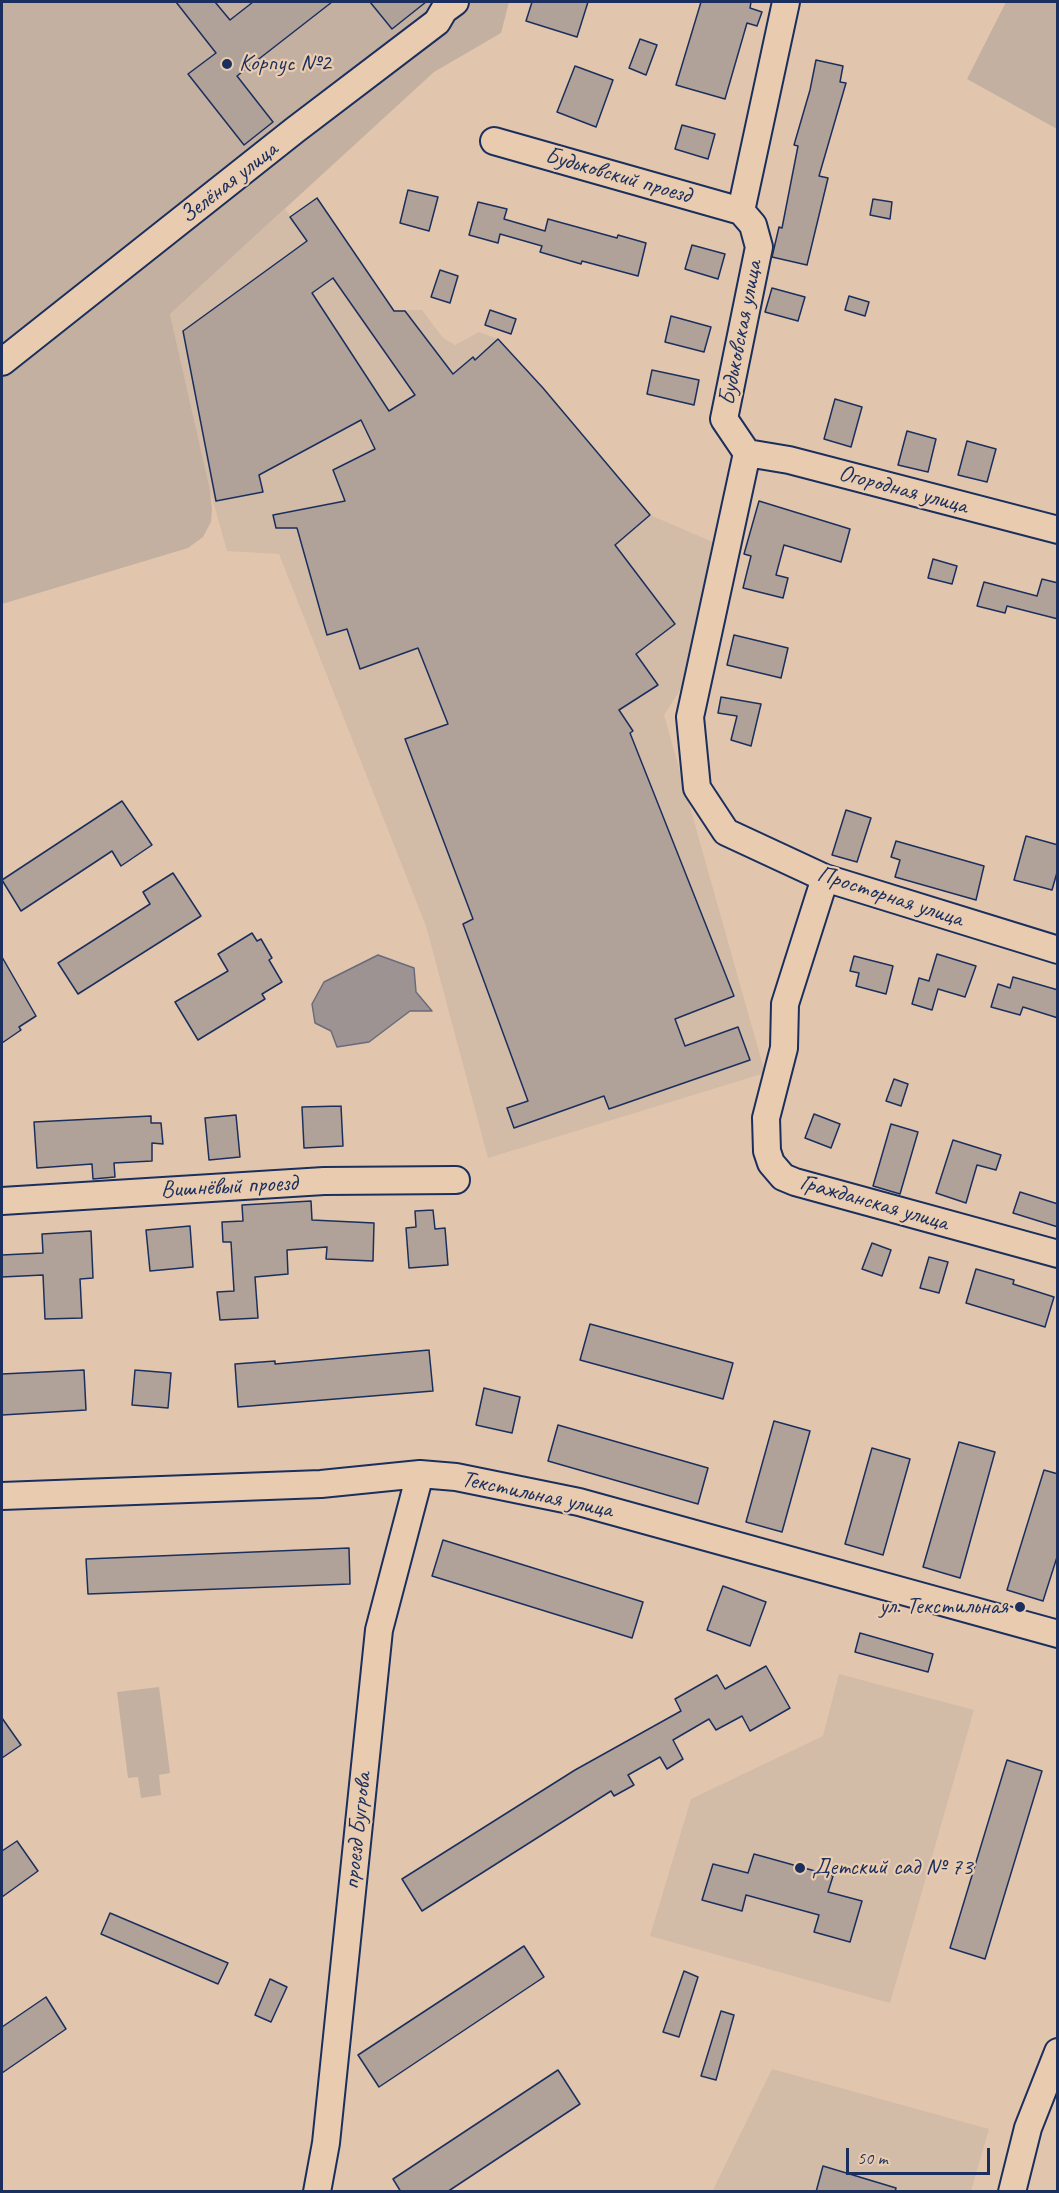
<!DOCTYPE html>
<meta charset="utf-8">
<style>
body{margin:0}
#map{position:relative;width:1059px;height:2193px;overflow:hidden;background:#e1c6ad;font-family:Caveat,sans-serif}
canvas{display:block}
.frame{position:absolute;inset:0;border:3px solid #1b2f5e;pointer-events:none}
.scale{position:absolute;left:846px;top:2148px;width:144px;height:27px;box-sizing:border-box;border:3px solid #1b2f5e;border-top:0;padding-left:8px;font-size:18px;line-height:21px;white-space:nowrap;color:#1b2f5e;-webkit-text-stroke:4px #e9ccb0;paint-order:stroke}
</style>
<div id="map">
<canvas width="1059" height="2193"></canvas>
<div class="frame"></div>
<div class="scale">50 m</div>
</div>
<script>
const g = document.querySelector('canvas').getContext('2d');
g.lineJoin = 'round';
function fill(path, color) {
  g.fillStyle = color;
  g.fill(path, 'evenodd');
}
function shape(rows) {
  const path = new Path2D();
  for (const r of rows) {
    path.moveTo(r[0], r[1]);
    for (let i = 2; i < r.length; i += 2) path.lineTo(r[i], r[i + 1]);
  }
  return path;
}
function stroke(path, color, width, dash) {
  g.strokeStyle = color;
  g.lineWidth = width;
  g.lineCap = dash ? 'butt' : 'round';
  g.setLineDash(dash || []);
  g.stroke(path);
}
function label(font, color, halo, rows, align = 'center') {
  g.font = font + ' Caveat,sans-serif';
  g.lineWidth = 4.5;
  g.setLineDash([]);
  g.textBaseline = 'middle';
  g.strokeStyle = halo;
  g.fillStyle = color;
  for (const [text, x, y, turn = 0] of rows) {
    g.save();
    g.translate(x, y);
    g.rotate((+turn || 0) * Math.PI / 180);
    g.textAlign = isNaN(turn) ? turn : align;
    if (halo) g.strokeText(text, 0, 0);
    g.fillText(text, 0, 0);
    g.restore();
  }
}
fill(shape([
 [317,198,394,310,422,310,443,338,455,345,479,332,498,339,543,388,650,515,722,546,696,665,664,715,765,1073,488,1158,426,926,279,554,227,551,210,490,170,314,285,209,291,217],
 [839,1674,974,1710,890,2003,650,1936,691,1799,823,1736],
 [772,2069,989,2129,971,2191,712,2192]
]), '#d2bba7');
fill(shape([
 [2,2,509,2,501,33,434,72,170,314,210,490,212,509,211,522,203,537,188,548,2,604],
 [1006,2,1057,2,1057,129,967,79],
 [159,1687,170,1773,159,1775,161,1795,141,1798,138,1777,128,1778,117,1692]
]), '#c3b0a1');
const water = shape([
 [378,955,414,968,416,992,432,1011,410,1011,369,1042,337,1047,331,1031,315,1023,312,1004,324,982,378,955]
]);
fill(water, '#9d9392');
stroke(water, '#696b7d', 1.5);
const building = shape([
 [176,2,215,2,230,20,253,2,332,2,237,76,273,122,244,145,188,74,216,53,176,2],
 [370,2,426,2,392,29,370,2],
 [532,2,588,2,577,37,526,21,532,2],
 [701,2,751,2,750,8,762,12,757,26,747,23,725,99,676,85,701,2],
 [640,39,657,45,646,75,629,68,640,39],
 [816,60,843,66,840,82,846,83,819,176,828,178,807,265,772,257,779,227,782,228,798,146,794,145,810,90,816,60],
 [575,66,613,80,596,127,557,112,575,66],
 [682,125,715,134,708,159,675,149,682,125],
 [408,190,438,197,429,231,400,223,408,190],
 [317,198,394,311,405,311,453,374,473,357,475,360,498,339,543,388,650,515,615,545,675,624,636,654,658,685,619,710,633,731,630,733,734,996,675,1019,685,1046,738,1027,750,1060,609,1109,604,1096,514,1128,507,1108,528,1101,463,924,473,919,405,739,448,724,418,648,360,669,347,629,327,635,297,528,276,528,273,515,345,501,333,470,375,449,361,420,259,475,263,492,216,501,183,331,307,241,290,217,317,198],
 [333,278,415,395,389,411,312,293,333,278],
 [873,199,892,202,890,219,870,215,873,199],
 [478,202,507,209,504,219,545,231,548,219,617,238,618,235,646,243,638,276,582,261,581,264,540,252,542,246,500,234,498,243,469,235,478,202],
 [692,245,725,254,718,279,685,269,692,245],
 [440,270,458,276,450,303,431,297,440,270],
 [772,288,805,297,798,321,765,312,772,288],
 [849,296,869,302,865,316,845,310,849,296],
 [490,310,516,319,511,334,485,325,490,310],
 [671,316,711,327,704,352,665,342,671,316],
 [652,370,699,380,694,405,647,394,652,370],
 [835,399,862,407,851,447,824,439,835,399],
 [907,431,936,439,928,472,898,465,907,431],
 [967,441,996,449,987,482,958,475,967,441],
 [759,501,850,529,841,562,784,545,776,575,788,578,783,598,743,588,751,556,744,554,759,501],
 [933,559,957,566,952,584,928,578,933,559],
 [1042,579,1058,583,1058,619,1007,606,1005,613,977,606,984,582,1037,596,1042,579],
 [734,635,788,648,781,678,727,665,734,635],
 [721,697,761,704,751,746,731,740,737,716,718,713,721,697],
 [122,801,152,845,121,866,112,851,21,911,2,880,122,801],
 [846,810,871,818,857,862,832,855,846,810],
 [1026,836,1058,845,1058,869,1052,890,1014,880,1026,836],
 [896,841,984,866,976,900,895,877,900,860,891,857,896,841],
 [173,873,201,916,78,994,58,963,150,904,143,892,173,873],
 [252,933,257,941,261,939,272,958,269,960,282,982,262,994,265,999,198,1040,175,1002,228,971,218,954,252,933],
 [937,954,976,966,965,997,938,989,932,1010,912,1004,919,978,929,981,937,954],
 [854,956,893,966,886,994,856,986,859,973,850,971,854,956],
 [2,957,36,1016,19,1027,21,1030,2,1043,2,957],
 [1013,977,1058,990,1058,1018,1023,1007,1020,1015,991,1007,998,984,1010,988,1013,977],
 [894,1079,908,1084,901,1106,886,1101,894,1079],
 [341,1106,343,1146,304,1148,302,1107,341,1106],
 [814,1114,840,1124,831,1148,805,1138,814,1114],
 [236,1115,240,1157,209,1160,205,1118,236,1115],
 [151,1116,151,1123,161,1123,163,1144,152,1143,152,1161,114,1163,115,1177,93,1179,92,1164,37,1168,34,1122,151,1116],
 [891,1124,918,1132,900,1194,873,1186,891,1124],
 [953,1140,1001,1155,996,1170,977,1165,966,1203,936,1193,953,1140],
 [1020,1192,1058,1204,1058,1227,1013,1213,1020,1192],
 [311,1201,312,1220,374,1223,373,1261,326,1259,327,1247,287,1250,288,1274,255,1277,258,1318,220,1320,217,1292,234,1291,231,1242,223,1242,222,1222,243,1221,242,1205,311,1201],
 [433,1210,435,1229,445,1228,448,1265,409,1268,406,1228,416,1227,415,1211,433,1210],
 [190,1226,193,1267,150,1271,146,1230,190,1226],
 [91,1231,93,1278,80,1279,82,1318,45,1319,43,1275,2,1277,2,1255,43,1253,42,1234,91,1231],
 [872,1243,891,1250,882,1276,862,1269,872,1243],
 [929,1257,948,1262,939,1293,920,1288,929,1257],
 [976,1269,1014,1280,1013,1284,1054,1297,1045,1327,966,1303,976,1269],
 [590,1324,733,1363,723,1399,580,1360,590,1324],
 [429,1350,433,1391,238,1407,235,1364,275,1361,275,1364,429,1350],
 [84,1370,86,1410,2,1415,2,1374,84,1370],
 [135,1370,171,1373,168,1408,132,1405,135,1370],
 [484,1388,520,1397,512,1433,476,1425,484,1388],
 [774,1421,810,1431,782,1532,746,1522,774,1421],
 [558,1425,708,1468,698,1504,548,1461,558,1425],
 [959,1442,995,1452,960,1578,923,1567,959,1442],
 [872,1448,910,1459,883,1555,845,1544,872,1448],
 [1044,1470,1058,1474,1058,1554,1043,1601,1007,1590,1044,1470],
 [443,1540,643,1602,632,1638,432,1576,443,1540],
 [349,1548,350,1584,88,1594,86,1559,349,1548],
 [723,1586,766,1602,750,1646,707,1630,723,1586],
 [860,1633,933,1654,928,1672,855,1652,860,1633],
 [766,1666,790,1708,750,1731,742,1716,716,1730,709,1719,673,1740,683,1759,667,1769,660,1757,628,1775,634,1785,614,1796,611,1791,422,1911,402,1879,575,1770,681,1711,675,1699,717,1675,725,1689,766,1666],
 [2,1718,21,1745,2,1758,2,1718],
 [1007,1760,1042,1771,985,1959,950,1948,1007,1760],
 [17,1841,38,1871,2,1897,2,1851,17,1841],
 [754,1854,833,1876,828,1892,862,1901,850,1942,814,1932,819,1915,746,1895,742,1911,702,1900,713,1864,748,1873,754,1854],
 [110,1913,228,1963,218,1984,101,1934,110,1913],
 [524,1946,544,1977,379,2087,358,2055,524,1946],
 [684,1971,698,1977,679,2037,663,2032,684,1971],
 [270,1979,287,1987,271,2022,255,2015,270,1979],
 [46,1997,66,2029,2,2073,2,2027,46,1997],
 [721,2011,734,2015,716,2080,701,2076,721,2011],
 [558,2070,580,2104,447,2192,401,2192,393,2179,558,2070],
 [823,2166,896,2188,895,2192,816,2192,823,2166]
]);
fill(building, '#b0a199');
stroke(building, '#1b2f5e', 1.5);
const minor = shape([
 [786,2,741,211,753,225,759,247,724,419,747,453,690,717,697,788,726,832,825,878,1058,950],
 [494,141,741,211],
 [2,362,295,130,437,22,444,10,455,2],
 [747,453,789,460,1058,530],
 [825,878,785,1004,784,1048,766,1118,767,1151,771,1163,783,1177,795,1182,1058,1254],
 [2,1201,324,1181,456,1180],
 [2,1496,321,1484,420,1474,456,1477,579,1502,1058,1634],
 [317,2192,326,2143,379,1630,420,1474],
 [1012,2192,1028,2128,1058,2052]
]);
stroke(minor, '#1b2f5e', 30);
stroke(minor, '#e9ccb0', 26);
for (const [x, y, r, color] of [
 [227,64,6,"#1b2f5e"],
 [1020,1607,6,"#1b2f5e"],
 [800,1868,6,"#1b2f5e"]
]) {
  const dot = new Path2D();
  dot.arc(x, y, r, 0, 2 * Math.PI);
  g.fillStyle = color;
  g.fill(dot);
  stroke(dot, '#e9ccb0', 2);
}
label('24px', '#1b2f5e', '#e9ccb0', [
 ["Корпус №2",239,64],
 ["ул. Текстильная",1008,1607,"right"],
 ["Детский сад № 73",812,1868]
], 'left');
label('24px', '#1b2f5e', '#e9ccb0', [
 ["Будьковский проезд",618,176,16],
 ["Зелёная улица",229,183,-38],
 ["Будьковская улица",741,333,-79],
 ["Огородная улица",903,490,15],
 ["Просторная улица",890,897,18],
 ["Вишнёвый проезд",229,1187,-3],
 ["Гражданская улица",874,1203,16],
 ["Текстильная улица",537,1495,12],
 ["проезд Бугрова",358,1831,-84]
]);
</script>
